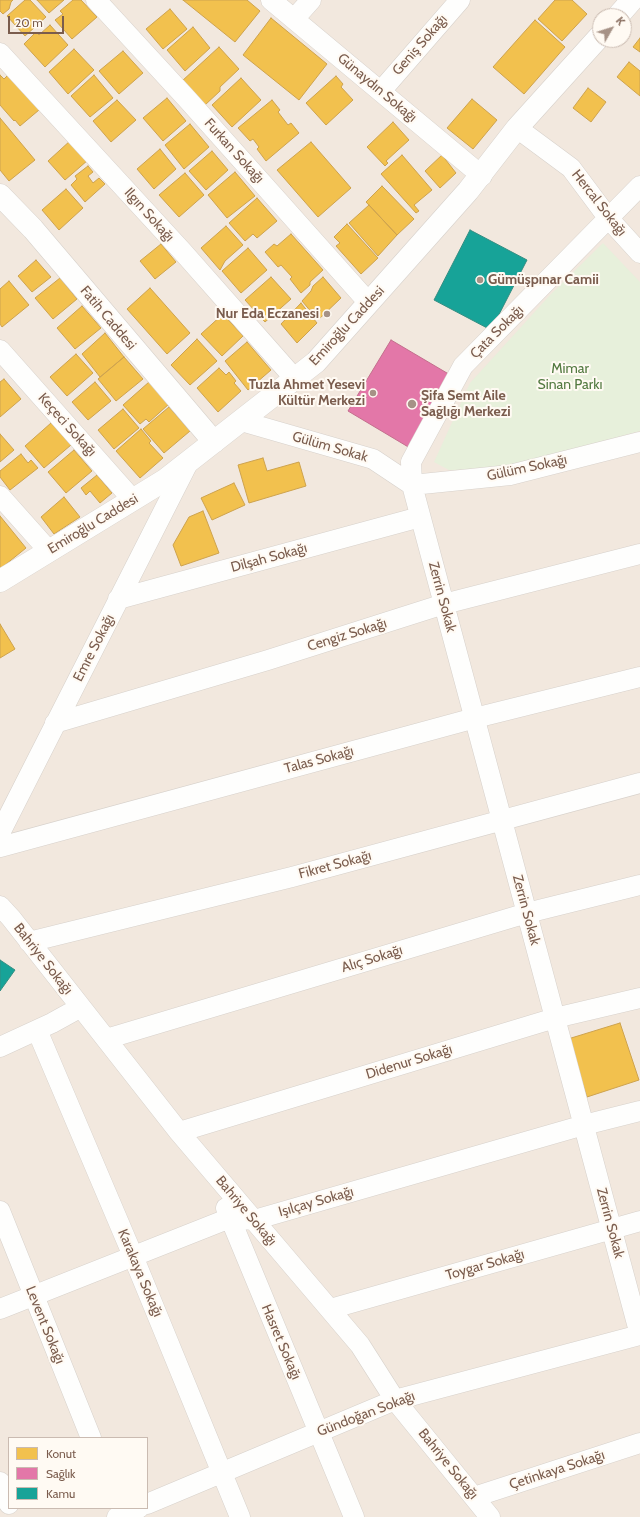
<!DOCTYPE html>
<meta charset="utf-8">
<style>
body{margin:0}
#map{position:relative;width:640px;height:1517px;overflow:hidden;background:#f9f5f0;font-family:Cabin,sans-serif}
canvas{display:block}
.legend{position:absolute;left:8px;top:1437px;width:140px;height:72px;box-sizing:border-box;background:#fffaf3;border:1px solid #cabbb1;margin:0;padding:5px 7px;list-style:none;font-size:12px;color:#7a5c4d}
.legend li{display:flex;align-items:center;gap:8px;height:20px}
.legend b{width:20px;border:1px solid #cabbb1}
.north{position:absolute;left:592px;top:8px;width:40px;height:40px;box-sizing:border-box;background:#fffaf3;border:1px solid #cabbb1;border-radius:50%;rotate:51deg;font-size:11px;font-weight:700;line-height:16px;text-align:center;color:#7a5c4d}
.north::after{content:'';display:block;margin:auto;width:14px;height:18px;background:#a69286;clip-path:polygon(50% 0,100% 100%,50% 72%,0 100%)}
.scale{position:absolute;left:8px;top:16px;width:56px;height:18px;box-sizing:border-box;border:2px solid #7a5c4d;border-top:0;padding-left:5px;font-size:12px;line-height:14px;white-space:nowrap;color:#7a5c4d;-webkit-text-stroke:3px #fffaf3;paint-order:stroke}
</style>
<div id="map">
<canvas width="640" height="1517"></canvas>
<ul class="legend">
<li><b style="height:11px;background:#f2c14e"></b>Konut</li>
<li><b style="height:11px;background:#e377a8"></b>Sağlık</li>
<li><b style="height:11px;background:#17a398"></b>Kamu</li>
</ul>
<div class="north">K</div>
<div class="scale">20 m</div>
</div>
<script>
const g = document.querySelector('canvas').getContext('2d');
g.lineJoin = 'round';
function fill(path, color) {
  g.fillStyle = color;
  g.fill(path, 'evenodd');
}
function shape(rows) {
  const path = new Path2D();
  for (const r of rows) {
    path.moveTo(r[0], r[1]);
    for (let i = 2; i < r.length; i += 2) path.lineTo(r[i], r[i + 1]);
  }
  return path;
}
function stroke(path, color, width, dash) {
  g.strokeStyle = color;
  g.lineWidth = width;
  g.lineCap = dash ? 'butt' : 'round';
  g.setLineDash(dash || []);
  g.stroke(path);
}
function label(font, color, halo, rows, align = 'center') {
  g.font = font + ' Cabin,sans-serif';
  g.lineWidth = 4;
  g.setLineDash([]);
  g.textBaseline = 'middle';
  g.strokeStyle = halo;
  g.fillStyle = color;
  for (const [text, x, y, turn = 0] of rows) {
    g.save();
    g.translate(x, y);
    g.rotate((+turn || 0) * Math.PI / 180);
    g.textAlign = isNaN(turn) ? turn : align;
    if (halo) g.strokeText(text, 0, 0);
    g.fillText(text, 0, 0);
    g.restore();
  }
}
fill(shape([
 [0,0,640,0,640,1517,0,1517],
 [600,16,624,16,624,40,600,40],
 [9,1438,147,1438,147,1508,9,1508]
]), '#f2e8de');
fill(shape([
 [603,243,640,282,640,431,499,469,449,470,434,462,470,383,551,294]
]), '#e7f0db');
const homes = shape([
 [0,0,13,0,11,2,9,9,3,14,0,11,0,0],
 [25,0,30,0,46,17,25,36,7,16,25,0],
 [37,0,64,0,49,13,37,0],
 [73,0,81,0,97,17,72,39,55,20,63,14,60,11,73,0],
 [183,0,247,0,260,11,235,42,183,0],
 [555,0,572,0,587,14,562,41,538,19,555,0],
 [170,9,187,29,163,49,146,29,170,9],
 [271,18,327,64,299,100,243,55,271,18],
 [535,20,565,47,524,94,493,67,535,20],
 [50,25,68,45,45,67,24,44,36,32,39,35,50,25],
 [193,27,210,48,185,71,167,50,193,27],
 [640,38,640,52,633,47,640,38],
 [219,47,239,69,220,87,220,91,205,105,182,81,219,47],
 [74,49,94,70,68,94,49,72,74,49],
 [123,51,143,73,119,94,99,71,123,51],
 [629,62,640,71,640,96,617,77,629,62],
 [0,75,4,79,8,75,39,110,20,126,15,120,14,121,0,105,0,75],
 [94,75,113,98,90,117,71,96,94,75],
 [336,76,343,84,341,87,353,100,326,125,306,103,336,76],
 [241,78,261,100,232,127,212,105,241,78],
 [588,88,606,102,591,122,573,108,588,88],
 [167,98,186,121,163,141,143,118,167,98],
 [472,99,497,120,473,149,447,128,472,99],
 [117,100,136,120,111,142,93,121,117,100],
 [272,100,280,110,278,112,288,125,291,123,299,133,266,161,257,149,259,147,253,139,250,141,238,128,272,100],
 [0,118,35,160,9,181,0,170,0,118],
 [393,122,409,140,386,161,388,163,385,166,367,147,393,122],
 [190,124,209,147,184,169,165,145,190,124],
 [71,140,88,160,65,180,48,161,71,140],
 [311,142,351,188,318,217,277,170,311,142],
 [160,149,176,169,154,189,137,169,160,149],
 [212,151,228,170,206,190,189,171,212,151],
 [402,155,432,190,414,205,419,211,416,213,381,174,402,155],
 [442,155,456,173,440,188,425,171,442,155],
 [88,166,93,172,88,176,93,183,99,178,105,184,85,202,71,185,77,179,75,176,88,166],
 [235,172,255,196,227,218,208,195,235,172],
 [185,173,204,195,179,217,159,195,185,173],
 [382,186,414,219,397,235,366,202,382,186],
 [66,189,83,208,59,230,42,210,66,189],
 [257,198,277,221,257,238,253,234,245,241,229,223,257,198],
 [369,205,397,235,378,256,349,223,369,205],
 [347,224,378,258,361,274,336,246,340,243,334,237,347,224],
 [226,226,243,245,225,261,220,270,201,248,226,226],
 [291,234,323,270,310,282,310,285,301,293,290,279,292,277,281,265,278,267,265,252,274,244,277,246,291,234],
 [161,244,176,262,155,279,140,261,161,244],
 [248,248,267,270,241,293,222,271,248,248],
 [36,260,51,277,32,292,18,276,36,260],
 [271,277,291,299,265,322,245,300,271,277],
 [323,277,341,298,318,320,302,301,311,291,313,286,323,277],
 [60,278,77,299,53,319,35,298,60,278],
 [9,281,29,305,2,327,0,324,0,289,9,281],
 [150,288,190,333,167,354,127,309,150,288],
 [301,303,317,323,297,343,281,324,301,303],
 [82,306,101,328,75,349,57,328,82,306],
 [223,314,243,336,222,356,201,334,223,314],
 [105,333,124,357,100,377,82,354,105,333],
 [197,339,217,361,190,385,171,365,197,339],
 [247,342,271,370,248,390,225,361,247,342],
 [76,354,93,373,67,396,50,377,76,354],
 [124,357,143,379,116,401,98,379,124,357],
 [219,368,226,375,229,372,236,381,234,383,241,391,218,412,197,388,219,368],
 [4,379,21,399,0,417,0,382,4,379],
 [95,382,111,401,88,420,72,402,95,382],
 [149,382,169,404,149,422,146,419,140,424,123,405,149,382],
 [169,407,190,431,164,453,143,429,169,407],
 [123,409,139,428,114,449,98,430,123,409],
 [51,423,71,445,44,468,25,446,51,423],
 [141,429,151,441,149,443,163,458,140,478,116,451,141,429],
 [0,434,14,450,0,462,0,434],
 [74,450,92,471,66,493,48,472,74,450],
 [21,454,28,463,31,460,38,468,10,490,0,477,0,471,21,454],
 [263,458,267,471,299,462,306,486,249,503,238,465,263,458],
 [97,475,112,493,100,503,90,491,86,495,81,488,97,475],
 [234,483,245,505,212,520,201,498,234,483],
 [64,497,80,517,54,534,41,517,64,497],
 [203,511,219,553,181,566,173,545,189,517,203,511],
 [0,516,26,548,0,569,0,516],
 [0,624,15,649,0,658,0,624],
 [620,1023,639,1080,587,1097,568,1039,620,1023]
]);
fill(homes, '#f2c14e');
stroke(homes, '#cea34e', 1);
const health = shape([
 [391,340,452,376,410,448,348,411,391,340]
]);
fill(health, '#e377a8');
stroke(health, '#c46f8d', 1);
const public = shape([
 [470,230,527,260,491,330,434,300,470,230],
 [0,960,15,970,0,991,0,960]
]);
fill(public, '#17a398');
stroke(public, '#358e82', 1);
const minor = shape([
 [96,0,188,100,369,303],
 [271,0,482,176],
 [294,19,311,0],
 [0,53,182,251,295,379],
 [381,91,460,0],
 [517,128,571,168,609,219,640,253],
 [640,186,463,366,411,462,412,485,640,1335],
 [0,350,133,500],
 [241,421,373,459,412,485],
 [412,485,510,475,640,442],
 [0,496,49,551],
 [118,599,420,517],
 [55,723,268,660,444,604,640,554],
 [0,833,188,463],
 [0,847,475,718,640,677],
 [0,906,11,918,179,1132,360,1345,395,1400,490,1517],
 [29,942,292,877,640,783],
 [37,1030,133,1256,240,1517],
 [106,1039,527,913,640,885],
 [0,1047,52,1023,81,1007],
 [179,1132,555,1018,640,998],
 [226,1208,354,1517],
 [0,1211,91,1438],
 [0,1309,230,1218,254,1220,584,1125,640,1111],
 [330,1309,640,1221],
 [0,1482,9,1504],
 [474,1497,640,1443],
 [147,1504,395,1400,640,1335],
 [117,1517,139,1508]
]);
const tertiary = shape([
 [618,16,632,0],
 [0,195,33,229,214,442],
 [0,581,165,480,316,362,468,191,517,128,600,36]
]);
stroke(minor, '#d7d1cb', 21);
stroke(tertiary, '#d7d1cb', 23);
stroke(minor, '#fefefd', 20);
stroke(tertiary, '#fefefd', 22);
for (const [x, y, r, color] of [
 [480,280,4,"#a69286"],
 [327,314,4,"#a69286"],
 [373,393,4,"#a69286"],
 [412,404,5,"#a69286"]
]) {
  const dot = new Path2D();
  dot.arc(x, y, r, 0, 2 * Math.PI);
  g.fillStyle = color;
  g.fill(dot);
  stroke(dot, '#fffaf3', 1.5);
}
label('14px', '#7a5c4d', '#fffaf3', [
 ["Geniş Sokağı",420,45,-49],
 ["Günaydın Sokağı",377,88,40],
 ["Furkan Sokağı",234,151,48],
 ["Hercal Sokağı",599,203,52],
 ["Ilgın Sokağı",149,215,48],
 ["Fatih Caddesi",108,318,50],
 ["Emiroğlu Caddesi",347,326,-47],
 ["Çata Sokağı",497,332,-45],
 ["Keçeci Sokağı",67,425,48],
 ["Gülüm Sokak",330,447,16],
 ["Gülüm Sokağı",527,468,-12],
 ["Emiroğlu Caddesi",93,524,-31],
 ["Dilşah Sokağı",269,558,-15],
 ["Zerrin Sokak",442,597,75],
 ["Cengiz Sokağı",347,635,-17],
 ["Emre Sokağı",94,648,-63],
 ["Talas Sokağı",319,760,-15],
 ["Fikret Sokağı",335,865,-15],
 ["Zerrin Sokak",526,910,75],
 ["Bahriye Sokağı",43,959,52],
 ["Alıç Sokağı",372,959,-17],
 ["Didenur Sokağı",409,1062,-17],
 ["Işılçay Sokağı",316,1202,-16],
 ["Bahriye Sokağı",246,1211,50],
 ["Zerrin Sokak",610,1223,75],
 ["Toygar Sokağı",485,1265,-16],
 ["Karakaya Sokağı",140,1273,67],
 ["Levent Sokağı",45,1325,68],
 ["Hasret Sokağı",281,1342,67],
 ["Gündoğan Sokağı",366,1414,-21],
 ["Bahriye Sokağı",448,1464,51],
 ["Çetinkaya Sokağı",557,1470,-18]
]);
label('bold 14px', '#7a5c4d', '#fffaf3', [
 ["Gümüşpınar Camii",488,280],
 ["Nur Eda Eczanesi",319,314,"right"],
 ["Tuzla Ahmet Yesevi",365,385,"right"],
 ["Kültür Merkezi",365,401,"right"],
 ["Şifa Semt Aile",421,396],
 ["Sağlığı Merkezi",421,412]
], 'left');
label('14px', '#537a41', '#fffaf3', [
 ["Mimar",570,369],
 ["Sinan Parkı",570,385]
]);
</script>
